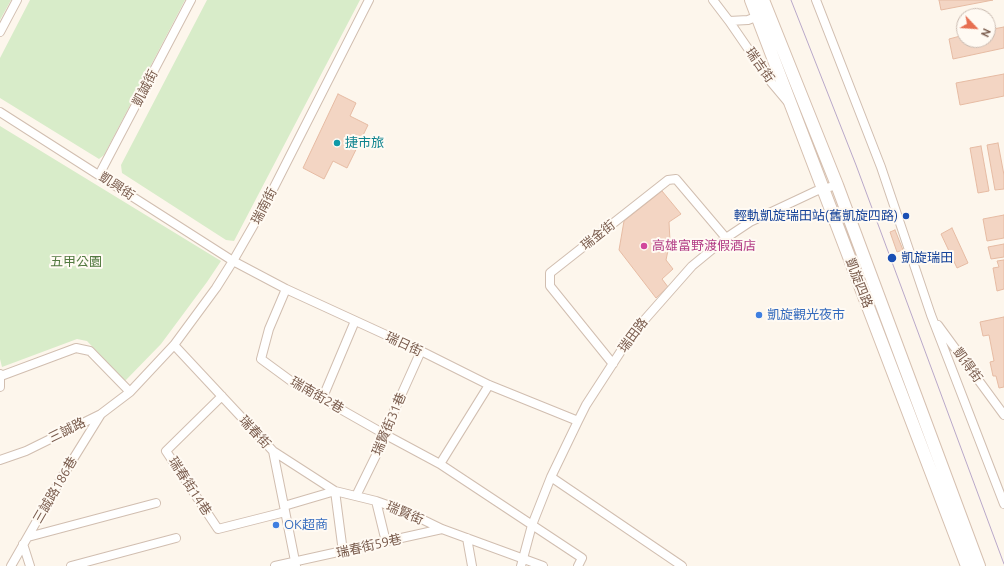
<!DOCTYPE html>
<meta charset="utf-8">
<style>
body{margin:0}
#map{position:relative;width:1004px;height:566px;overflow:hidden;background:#fdf6ec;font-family:Ubuntu,sans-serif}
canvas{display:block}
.north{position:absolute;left:956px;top:8px;width:40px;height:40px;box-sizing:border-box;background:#fffaf3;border:1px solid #cabbb1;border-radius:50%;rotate:115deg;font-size:11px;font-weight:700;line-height:16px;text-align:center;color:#7a5c4d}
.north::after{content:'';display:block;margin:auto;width:14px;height:18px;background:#e76f51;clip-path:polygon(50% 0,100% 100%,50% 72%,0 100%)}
</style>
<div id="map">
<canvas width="1004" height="566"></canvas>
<div class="north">N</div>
</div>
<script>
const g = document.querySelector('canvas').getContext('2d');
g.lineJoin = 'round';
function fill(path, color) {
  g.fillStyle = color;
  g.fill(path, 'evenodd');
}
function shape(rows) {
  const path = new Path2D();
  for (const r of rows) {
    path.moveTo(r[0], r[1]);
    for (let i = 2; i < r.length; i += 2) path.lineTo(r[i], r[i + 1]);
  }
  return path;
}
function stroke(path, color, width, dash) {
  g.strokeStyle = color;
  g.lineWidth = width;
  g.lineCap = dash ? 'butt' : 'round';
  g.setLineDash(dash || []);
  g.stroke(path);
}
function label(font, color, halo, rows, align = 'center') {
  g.font = font + ' Ubuntu,"Noto Sans TC",sans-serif';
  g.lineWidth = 4;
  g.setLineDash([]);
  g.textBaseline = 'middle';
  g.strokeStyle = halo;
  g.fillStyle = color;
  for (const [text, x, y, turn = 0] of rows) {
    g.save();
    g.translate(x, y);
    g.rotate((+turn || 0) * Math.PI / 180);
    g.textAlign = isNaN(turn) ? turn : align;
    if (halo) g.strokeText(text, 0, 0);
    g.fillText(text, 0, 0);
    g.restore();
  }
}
fill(shape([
 [0,0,11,0,0,20],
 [30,0,185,0,104,155,99,159,0,98,0,58],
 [207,0,360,0,234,241,226,240,122,173,121,165],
 [0,126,221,261,207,282,161,344,125,381,87,341,77,339,2,367,0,359]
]), '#d8ecc9');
const building = shape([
 [939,0,993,0,941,10,939,0],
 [1004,27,1004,48,953,59,949,39,964,35,964,40,988,40,988,30,1004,27],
 [1004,74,1004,96,960,105,956,83,1004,74],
 [338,94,356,103,350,116,368,125,347,168,333,161,324,179,303,168,338,94],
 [998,143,1004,175,1004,189,995,190,987,145,998,143],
 [981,146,989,191,978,193,970,148,981,146],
 [662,191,681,214,669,222,670,241,666,260,673,269,662,279,668,287,656,298,619,250,624,221,662,191],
 [1004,215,1004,238,987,241,983,219,1004,215],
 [952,228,968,263,957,268,941,234,952,228],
 [895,230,903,250,897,252,890,232,895,230],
 [1004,244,1004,257,991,259,988,247,1004,244],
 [1004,260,1004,289,997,291,993,268,999,267,997,261,1004,260],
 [1004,317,1004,387,999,388,996,376,993,376,990,362,994,361,989,335,983,336,980,322,1004,317]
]);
fill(building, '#f3d5c3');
stroke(building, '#e6bba3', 1);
const street = shape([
 [713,0,729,21,748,20,761,15],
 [816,0,881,167,931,315,1004,504],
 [729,21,771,82,787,101],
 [0,32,17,0],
 [0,112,233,261,286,289,421,351,489,385,578,421],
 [99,175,191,0],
 [286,289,269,329,261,359,291,381,386,435,440,464],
 [938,325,1004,415],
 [174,345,273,451,296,566],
 [613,364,550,286,550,273,668,180,676,179,726,238],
 [0,374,0,387],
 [1,376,76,348,90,351,130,392],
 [489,385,440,464,582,558,578,566],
 [222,396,166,451,218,529,285,512],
 [323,397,355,321],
 [273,451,335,491,376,501,407,512,442,529,543,566],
 [0,460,26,451,101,414,130,392,174,345,216,288,233,261,264,207,369,0],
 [551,477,682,566],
 [356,496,386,435,394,411,421,351],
 [376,501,386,542],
 [284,506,335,491,343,552],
 [28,537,156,503],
 [467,538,472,566],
 [23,544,30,566],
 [11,566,62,477,101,414],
 [71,566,176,538],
 [275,566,442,529],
 [521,566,532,525,551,477,578,421,586,405,632,334,692,266,726,238,750,222,816,191,837,185]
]);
const secondary = shape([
 [751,0,967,566],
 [763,0,837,185,979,566]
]);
stroke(street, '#d1beb0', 10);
stroke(secondary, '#d6c0b0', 14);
stroke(street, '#fff', 8);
stroke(secondary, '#fff', 12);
stroke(shape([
 [791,0,856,165,1004,564]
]), '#b9a8c9', 1);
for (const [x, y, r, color] of [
 [337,143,4,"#0f9aa8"],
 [906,216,4,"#1a4fb4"],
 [644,246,4,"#d1479c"],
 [892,258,5,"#1a4fb4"],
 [759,315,4,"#3f7fe0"],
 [276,525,4,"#3f7fe0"]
]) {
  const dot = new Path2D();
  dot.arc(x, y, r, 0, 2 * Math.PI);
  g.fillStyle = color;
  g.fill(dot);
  stroke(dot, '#fffaf3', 1.5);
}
label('13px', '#7a5c4d', '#fffaf3', [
 ["瑞吉街",760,65,55],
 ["凱誠街",145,88,-62],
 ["凱興街",117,186,33],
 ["瑞南街",264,206,-62],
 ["瑞金街",598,235,-38],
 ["凱旋四路",859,283,69],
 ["瑞田路",633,335,-53],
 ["瑞日街",404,344,25],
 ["凱得街",968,365,54],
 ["瑞南街2巷",317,395,30],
 ["瑞賢街31巷",389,424,-67],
 ["三誠路",67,430,-26],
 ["瑞春街",255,432,47],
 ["瑞春街14巷",190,486,57],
 ["三誠路186巷",55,490,-60],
 ["瑞賢街",405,513,23],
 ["瑞春街59巷",369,546,-13]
]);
label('13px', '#0d838f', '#fffaf3', [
 ["捷市旅",345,143]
], 'left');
label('13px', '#164399', '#fffaf3', [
 ["輕軌凱旋瑞田站(舊凱旋四路)",898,216],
 ["凱旋瑞田",901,258,"left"]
], 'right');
label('13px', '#b23c85', '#fffaf3', [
 ["高雄富野渡假酒店",652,246]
], 'left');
label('13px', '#537a41', '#fffaf3', [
 ["五甲公園",76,262]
]);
label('13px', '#366cbe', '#fffaf3', [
 ["凱旋觀光夜市",767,315],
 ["OK超商",284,525]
], 'left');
</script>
